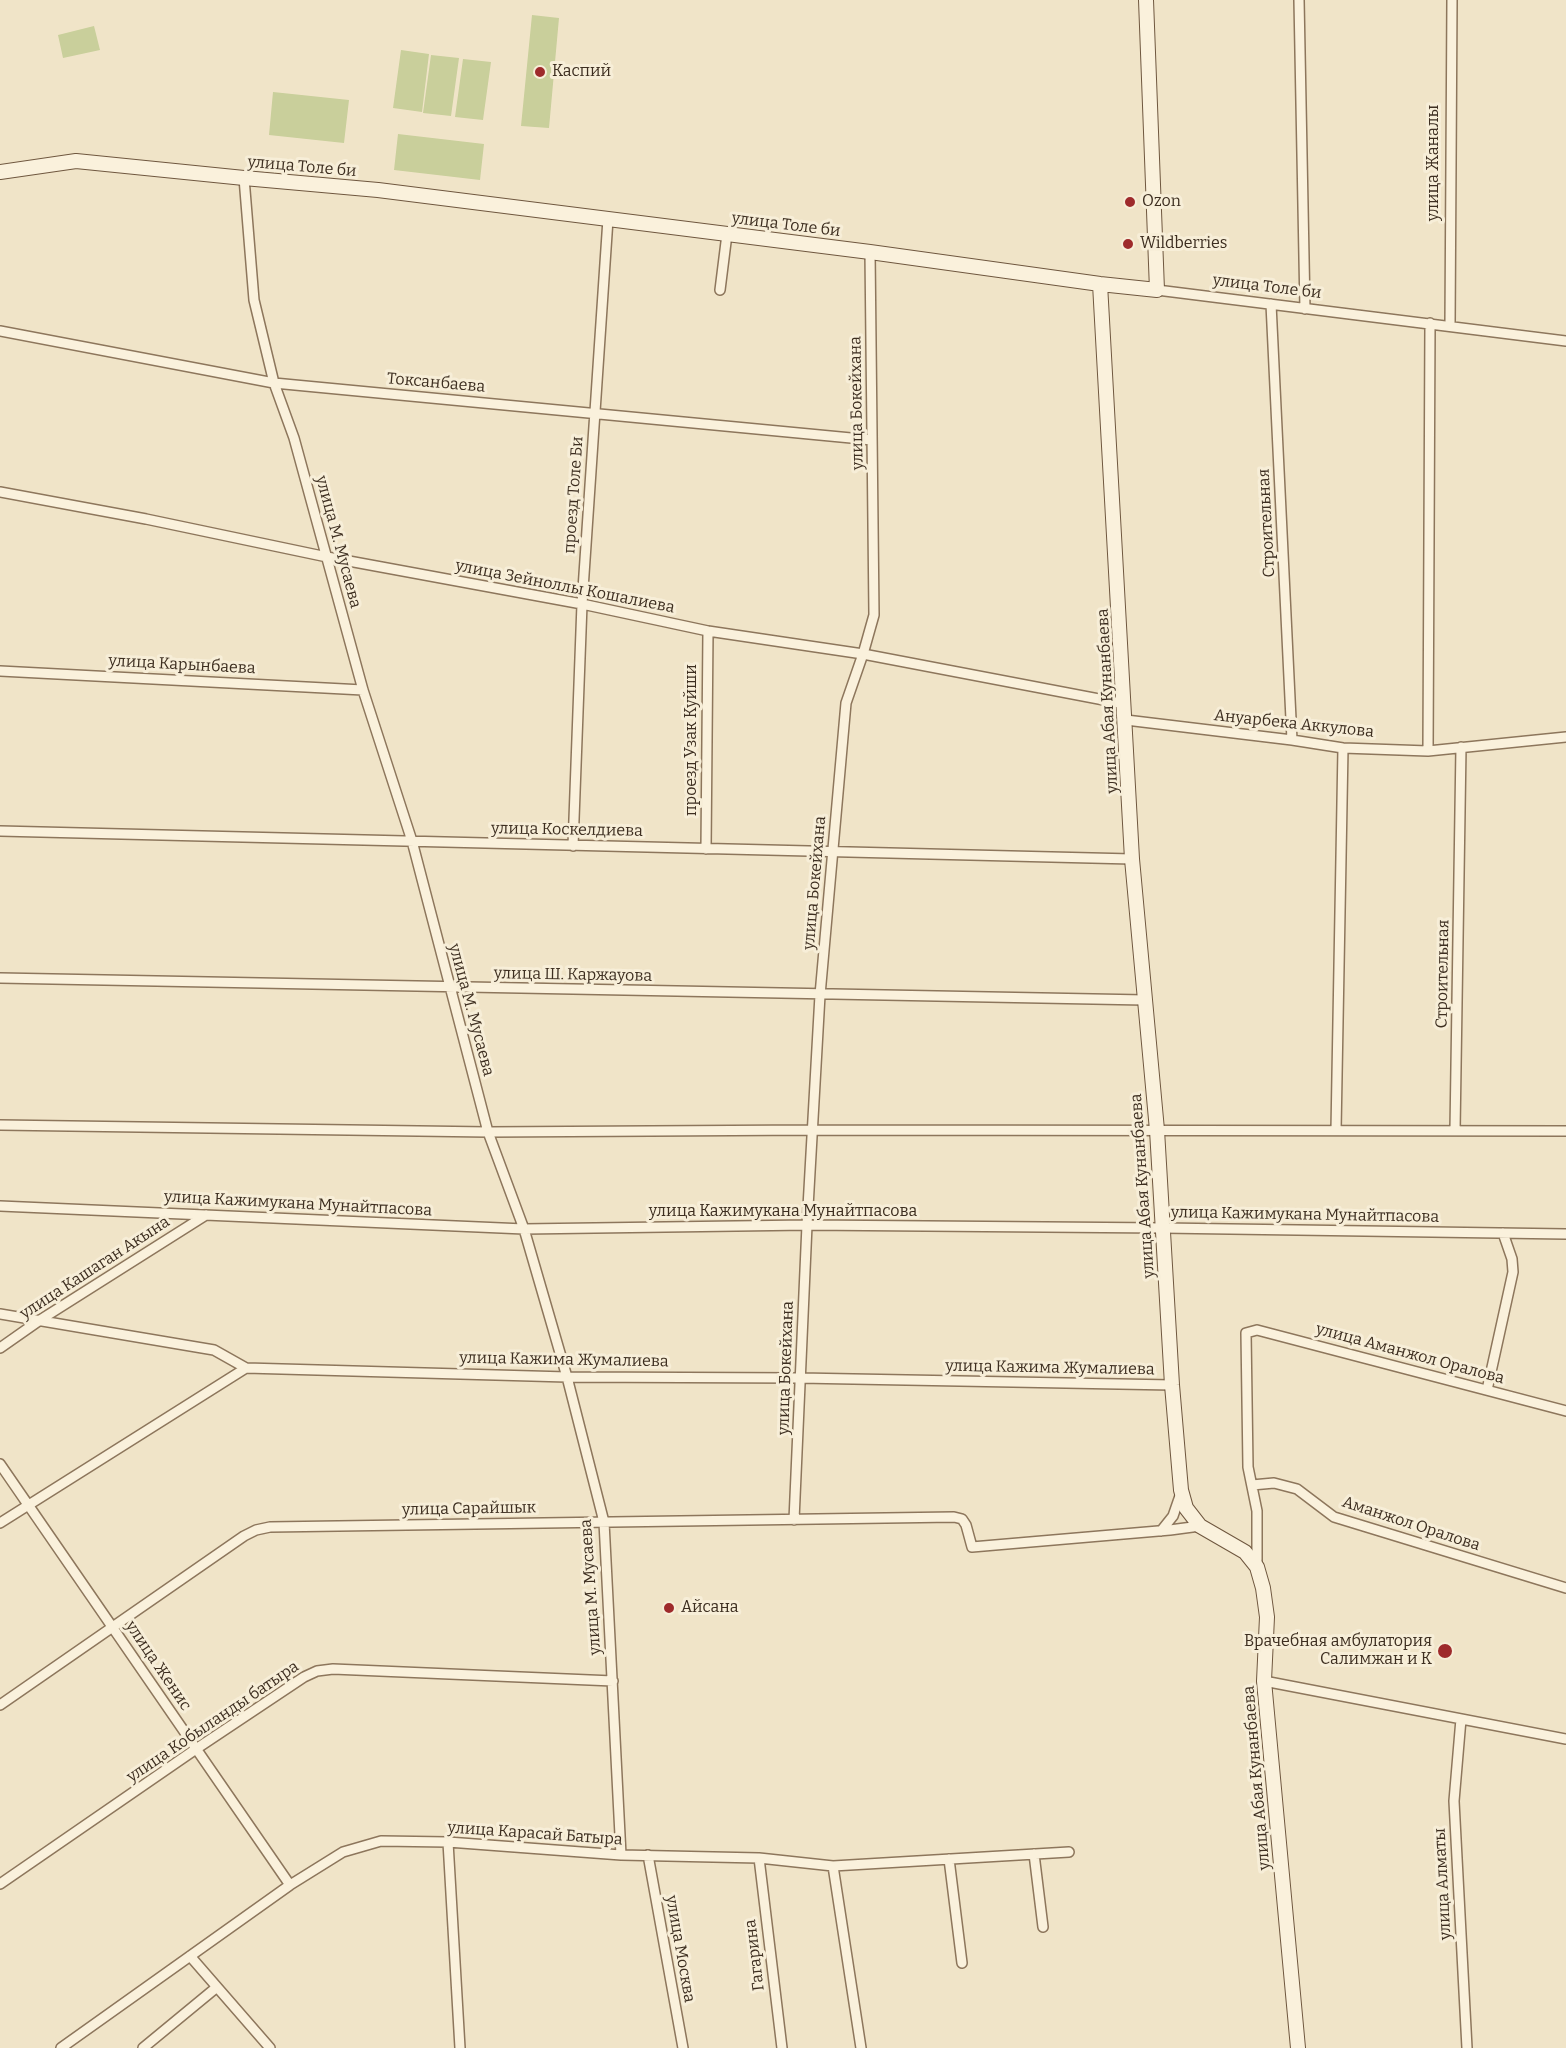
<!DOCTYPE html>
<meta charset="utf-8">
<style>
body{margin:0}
canvas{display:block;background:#f0e4c8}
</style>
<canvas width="1566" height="2048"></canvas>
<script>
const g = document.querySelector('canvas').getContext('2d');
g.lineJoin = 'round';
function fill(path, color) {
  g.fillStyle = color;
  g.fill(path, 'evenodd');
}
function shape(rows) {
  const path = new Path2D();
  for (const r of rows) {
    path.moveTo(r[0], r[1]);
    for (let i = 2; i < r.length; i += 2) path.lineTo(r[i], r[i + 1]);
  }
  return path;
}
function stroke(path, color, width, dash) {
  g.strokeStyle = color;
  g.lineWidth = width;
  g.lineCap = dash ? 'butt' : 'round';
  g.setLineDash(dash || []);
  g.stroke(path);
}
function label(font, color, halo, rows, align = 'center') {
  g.font = font + ' Bitter,serif';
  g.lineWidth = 6;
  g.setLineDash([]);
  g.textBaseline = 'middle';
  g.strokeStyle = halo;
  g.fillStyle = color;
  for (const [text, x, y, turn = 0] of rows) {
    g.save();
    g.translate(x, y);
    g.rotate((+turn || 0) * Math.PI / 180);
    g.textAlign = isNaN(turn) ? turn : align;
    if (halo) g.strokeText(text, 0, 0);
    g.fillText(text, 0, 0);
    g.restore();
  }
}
fill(shape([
 [532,15,559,18,549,128,521,126],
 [94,26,100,50,63,58,58,35],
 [401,50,429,54,422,112,393,108],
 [431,55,459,58,451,116,423,113],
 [463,59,491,62,483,120,455,117],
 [273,92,349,100,344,143,269,135],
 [398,134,484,144,480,180,394,170]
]), '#c9cf9b');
const street = shape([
 [1299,0,1305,309],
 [244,178,254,300,274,383,294,438,363,690,412,841,488,1132,524,1229,567,1377,604,1522,621,1855],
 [720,290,727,234],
 [1157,290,1566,341],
 [1271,304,1292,740],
 [1450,326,1452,0],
 [0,331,274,383,872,440],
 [0,492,146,519,327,557,582,604,708,631,863,654,1125,704],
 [0,671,363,690],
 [1126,720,1292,740,1343,748,1428,751,1566,737],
 [1428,751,1430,323],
 [0,831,1132,859],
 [573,846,582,604,608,219],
 [706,849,708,631],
 [0,978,1145,1000],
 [0,1125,488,1132,813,1130,1566,1131],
 [1336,1130,1343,748],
 [1455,1130,1461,747],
 [0,1206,524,1229,807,1225,1163,1228,1566,1234],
 [0,1314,214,1350,246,1368],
 [0,1348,40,1320,206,1215],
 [1487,1390,1513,1272,1512,1259,1503,1233],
 [0,1464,290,1885],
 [1252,1485,1274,1483,1297,1489,1334,1517,1566,1588],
 [794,1520,807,1225,820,995,846,703,863,654,874,615,870,252],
 [0,1523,246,1368,567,1377,800,1378,1172,1385],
 [1161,1531,1173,1516,1181,1493],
 [1257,1567,1257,1511,1248,1467,1246,1333,1257,1330,1566,1411],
 [1264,1681,1566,1739],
 [0,1705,244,1536,256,1530,270,1527,954,1517,962,1519,966,1525,972,1547,1170,1530,1200,1526],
 [1461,1719,1454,1801,1467,2048],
 [448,1842,460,2048],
 [1034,1854,1043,1927],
 [648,1855,683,2048],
 [759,1858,782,2048],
 [949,1859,962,1963],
 [833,1866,861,2048],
 [0,1884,196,1749,304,1677,317,1671,333,1669,613,1681],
 [190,1956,270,2048],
 [61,2048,290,1885,343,1852,381,1841,448,1842,621,1855,759,1858,833,1866,1069,1852],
 [143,2048,217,1987]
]);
const secondary = shape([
 [0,172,76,161,244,178,378,190,870,252,1100,284,1157,290,1146,0],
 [1100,284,1132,859,1157,1130,1172,1385,1181,1490,1186,1508,1200,1526,1245,1552,1257,1567,1263,1588,1267,1617,1264,1681,1298,2048]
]);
stroke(street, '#8d765c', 12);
stroke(secondary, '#6f573f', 16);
stroke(street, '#faf1dc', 9);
stroke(secondary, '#faf1dc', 14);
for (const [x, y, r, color] of [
 [540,72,6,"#9e2a2b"],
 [1130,202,6,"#9e2a2b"],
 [1128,244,6,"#9e2a2b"],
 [669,1608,6,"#9e2a2b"],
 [1445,1651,8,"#9e2a2b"]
]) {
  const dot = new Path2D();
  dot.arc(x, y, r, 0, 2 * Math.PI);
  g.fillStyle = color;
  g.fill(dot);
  stroke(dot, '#f7eed8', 2);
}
label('16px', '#3d2e20', '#f7eed8', [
 ["Каспий",552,72],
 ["Ozon",1142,202],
 ["Wildberries",1140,244],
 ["Айсана",681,1608],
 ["Врачебная амбулатория",1432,1642,"right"],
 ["Салимжан и К",1432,1660,"right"]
], 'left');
label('16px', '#3d2e20', '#f7eed8', [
 ["улица Жаналы",1434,163,-90],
 ["улица Толе би",302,167,5],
 ["улица Толе би",786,225,7],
 ["улица Толе би",1267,287,7],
 ["Токсанбаева",436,383,5],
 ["улица Бокейхана",857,403,-91],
 ["проезд Толе Би",574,495,-86],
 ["Строительная",1267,523,-93],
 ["улица М. Мусаева",338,542,75],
 ["улица Зейноллы Кошалиева",565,587,11],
 ["улица Карынбаева",182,665,3],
 ["улица Абая Кунанбаева",1108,701,-93],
 ["Ануарбека Аккулова",1294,724,6],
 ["проезд Узак Куйши",692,740,-90],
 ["улица Коскелдиева",567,830,1],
 ["улица Бокейхана",815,883,-85],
 ["Строительная",1443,974,-89],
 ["улица Ш. Каржауова",573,975,1],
 ["улица М. Мусаева",471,1010,75],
 ["улица Абая Кунанбаева",1143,1186,-94],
 ["улица Кажимукана Мунайтпасова",298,1204,3],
 ["улица Кажимукана Мунайтпасова",783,1212],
 ["улица Кажимукана Мунайтпасова",1305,1215,1],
 ["улица Кашаган Акына",95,1268,-33],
 ["улица Аманжол Оралова",1410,1354,15],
 ["улица Кажима Жумалиева",564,1360,1],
 ["улица Бокейхана",786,1368,-88],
 ["улица Кажима Жумалиева",1050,1368,1],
 ["улица Сарайшык",469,1509,-1],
 ["Аманжол Оралова",1411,1524,18],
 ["улица М. Мусаева",591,1587,-94],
 ["улица Женис",158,1666,56],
 ["улица Кобыланды батыра",213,1722,-34],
 ["улица Абая Кунанбаева",1257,1778,-95],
 ["улица Карасай Батыра",535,1834,4],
 ["улица Алматы",1443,1884,-93],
 ["улица Москва",680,1949,80],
 ["Гагарина",755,1955,-97]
]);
</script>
